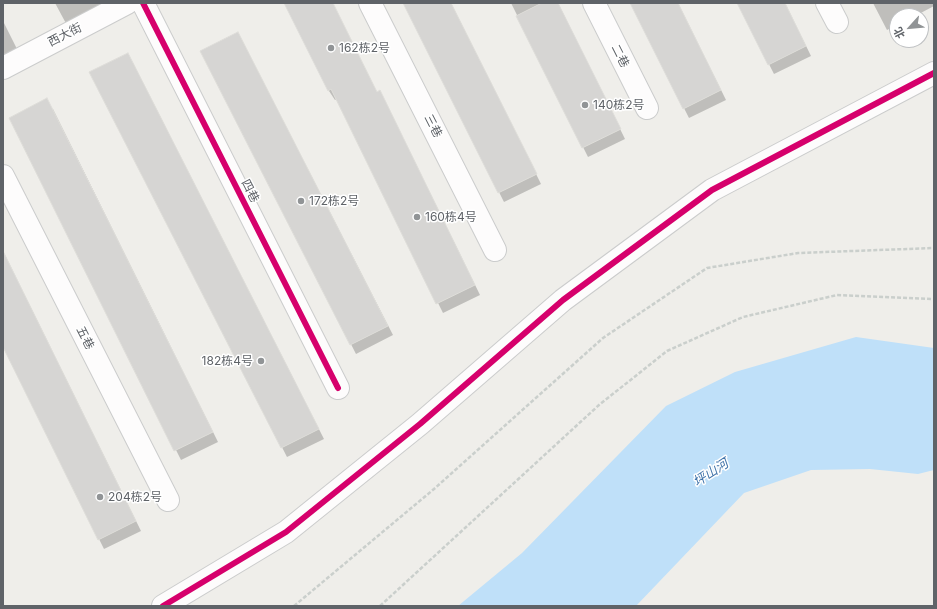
<!DOCTYPE html>
<meta charset="utf-8">
<style>
body{margin:0}
#map{position:relative;width:937px;height:609px;overflow:hidden;background:#efeeea;font-family:Inter,"Noto Sans SC",sans-serif}
canvas{display:block}
.frame{position:absolute;inset:0;border:4px solid #5f6368;pointer-events:none}
.north{position:absolute;left:889px;top:8px;width:40px;height:40px;box-sizing:border-box;background:#fff;border:1px solid #bfc1c3;border-radius:50%;rotate:243deg;font-size:11px;font-weight:700;line-height:16px;text-align:center;color:#5f6368}
.north::after{content:'';display:block;margin:auto;width:14px;height:18px;background:#919496;clip-path:polygon(50% 0,100% 100%,50% 72%,0 100%)}
</style>
<div id="map">
<canvas width="937" height="609"></canvas>
<div class="frame"></div>
<div class="north">北</div>
</div>
<script>
const g = document.querySelector('canvas').getContext('2d');
g.lineJoin = 'round';
function fill(path, color) {
  g.fillStyle = color;
  g.fill(path, 'evenodd');
}
function shape(rows) {
  const path = new Path2D();
  for (const r of rows) {
    path.moveTo(r[0], r[1]);
    for (let i = 2; i < r.length; i += 2) path.lineTo(r[i], r[i + 1]);
  }
  return path;
}
function stroke(path, color, width, dash) {
  g.strokeStyle = color;
  g.lineWidth = width;
  g.lineCap = dash ? 'butt' : 'round';
  g.setLineDash(dash || []);
  g.stroke(path);
}
function label(font, color, halo, rows, align = 'center') {
  g.font = font + ' Inter,"Noto Sans SC",sans-serif';
  g.lineWidth = 3;
  g.setLineDash([]);
  g.textBaseline = 'middle';
  g.strokeStyle = halo;
  g.fillStyle = color;
  for (const [text, x, y, turn = 0] of rows) {
    g.save();
    g.translate(x, y);
    g.rotate((+turn || 0) * Math.PI / 180);
    g.textAlign = isNaN(turn) ? turn : align;
    if (halo) g.strokeText(text, 0, 0);
    g.fillText(text, 0, 0);
    g.restore();
  }
}
fill(shape([
 [856,337,934,348,934,470,918,474,870,469,811,470,744,493,636,606,458,606,522,553,666,406,735,372]
]), '#bfe0f9');
fill(shape([
 [55,3,102,3,106,11,69,29],
 [286,3,332,3,377,93,385,101,480,295,443,313,337,99,335,100,329,91],
 [404,3,451,3,541,184,504,202],
 [511,3,558,3,625,139,588,157],
 [631,3,678,3,726,100,689,118],
 [738,3,785,3,811,56,774,74],
 [873,3,933,3,934,6,915,16,897,16,897,25,887,30],
 [3,21,20,55,3,63],
 [238,33,393,335,356,354,201,51],
 [133,63,324,439,287,457,90,72],
 [53,109,218,442,181,460,10,118],
 [3,251,141,531,104,549,3,347]
]), '#0003');
const building = shape([
 [284,3,333,3,377,92,380,90,475,285,436,304,331,89,328,91,284,3],
 [403,3,451,3,537,174,498,193,403,3],
 [542,3,558,3,621,129,582,148,516,16,542,3],
 [630,3,678,3,721,90,683,109,630,3],
 [737,3,785,3,806,46,768,65,737,3],
 [238,32,388,326,350,345,200,51,238,32],
 [128,53,319,429,281,448,89,72,128,53],
 [47,98,213,432,174,451,9,118,47,98],
 [3,251,136,521,98,540,3,347,3,251]
]);
fill(building, '#d6d5d3');
stroke(building, '#deddd9', 1);
const minor = shape([
 [143,3,338,388],
 [370,3,495,250],
 [594,3,647,108],
 [827,3,837,22],
 [3,68,127,3],
 [3,176,168,500],
 [163,606,286,532,420,424,563,300,712,190,934,73]
]);
stroke(minor, '#cbcccc', 24);
stroke(shape([
 [294,606,434,489,603,338,707,268,798,253,934,248],
 [380,606,599,405,667,351,743,317,837,295,934,299]
]), '#cacfcc', 2.5, [4, 2]);
stroke(minor, '#fdfcfc', 22);
stroke(shape([
 [143,3,338,388],
 [163,606,286,532,420,424,563,300,712,190,934,73]
]), '#d6006c', 6);
for (const [x, y, r, color] of [
 [331,48,4,"#919496"],
 [585,105,4,"#919496"],
 [301,201,4,"#919496"],
 [417,217,4,"#919496"],
 [261,361,4,"#919496"],
 [100,497,4,"#919496"]
]) {
  const dot = new Path2D();
  dot.arc(x, y, r, 0, 2 * Math.PI);
  g.fillStyle = color;
  g.fill(dot);
  stroke(dot, '#fff', 1.5);
}
label('12px', '#5f6368', '#fff', [
 ["西大街",65,35,-27],
 ["二巷",620,56,63],
 ["三巷",433,126,63],
 ["四巷",250,191,63],
 ["五巷",85,338,63]
]);
label('12px', '#5f6368', '#fff', [
 ["162栋2号",339,48],
 ["140栋2号",593,105],
 ["172栋2号",309,201],
 ["160栋4号",425,217],
 ["182栋4号",253,361,"right"],
 ["204栋2号",108,497]
], 'left');
label('italic 13px', '#4174aa', '#fff', [
 ["坪山河",711,473,-33]
]);
</script>
